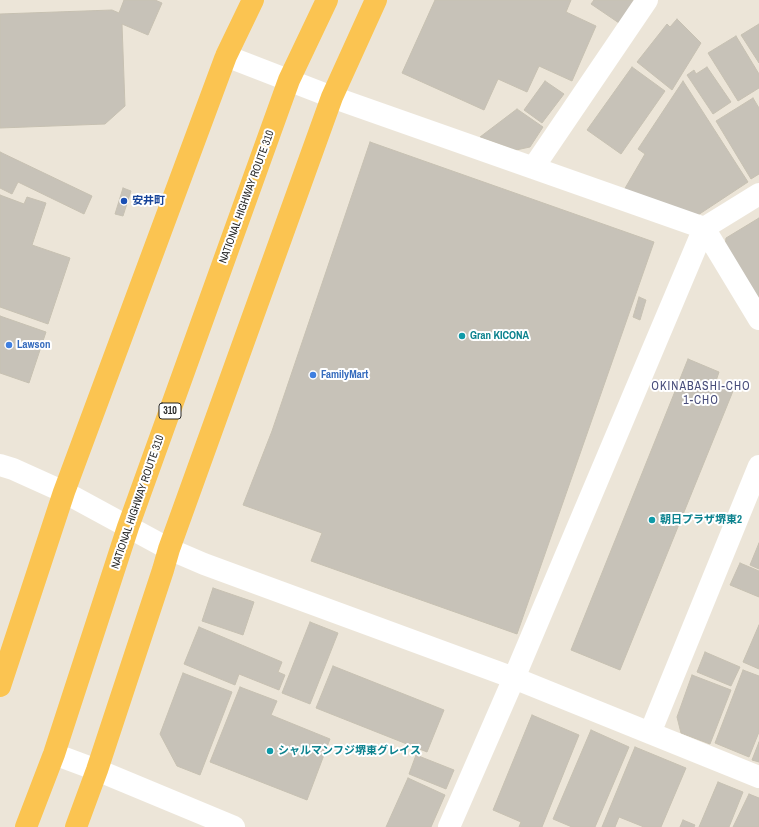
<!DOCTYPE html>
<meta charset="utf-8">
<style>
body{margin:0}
canvas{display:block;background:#ece5d8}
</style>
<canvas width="759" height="827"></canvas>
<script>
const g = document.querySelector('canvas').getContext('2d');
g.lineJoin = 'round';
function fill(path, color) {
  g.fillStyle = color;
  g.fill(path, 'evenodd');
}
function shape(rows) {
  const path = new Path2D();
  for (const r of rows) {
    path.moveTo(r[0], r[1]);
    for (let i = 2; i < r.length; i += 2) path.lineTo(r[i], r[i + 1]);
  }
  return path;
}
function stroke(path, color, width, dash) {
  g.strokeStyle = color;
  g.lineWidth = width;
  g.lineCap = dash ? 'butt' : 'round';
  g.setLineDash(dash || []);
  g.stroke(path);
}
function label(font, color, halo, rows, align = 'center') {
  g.font = font + ' "Archivo Narrow","Noto Sans JP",sans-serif';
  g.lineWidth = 4;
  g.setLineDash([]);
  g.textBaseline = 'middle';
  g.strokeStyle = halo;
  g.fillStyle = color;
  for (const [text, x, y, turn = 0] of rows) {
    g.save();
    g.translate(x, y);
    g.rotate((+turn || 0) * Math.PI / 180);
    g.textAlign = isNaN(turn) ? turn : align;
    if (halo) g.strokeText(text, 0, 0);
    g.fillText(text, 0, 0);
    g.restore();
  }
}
const building = shape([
 [124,0,155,0,162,3,148,35,122,24,125,106,105,124,0,128,0,14,112,10,119,13,124,0],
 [435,0,571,0,566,12,596,26,572,81,539,66,527,92,498,79,484,110,402,73,435,0],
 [594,0,634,0,619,23,591,4,594,0],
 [677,19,701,43,672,90,637,62,667,24,670,27,677,19],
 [759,24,759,63,741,35,759,24],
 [736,36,759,74,759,88,738,101,708,53,736,36],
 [632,67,665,91,621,154,587,130,632,67],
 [707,67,731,102,713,114,687,75,694,70,696,74,707,67],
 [545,81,564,94,542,123,524,110,545,81],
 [683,81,748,182,698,215,624,190,645,154,638,149,683,81],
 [753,98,759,108,759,174,751,179,716,121,753,98],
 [517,109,543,127,530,147,516,150,480,137,517,109],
 [370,142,654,242,517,634,311,561,322,533,243,505,272,431,370,142],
 [0,152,92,196,84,214,18,182,12,194,0,188,0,152],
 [123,188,131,191,123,216,115,214,123,188],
 [0,195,24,204,27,197,46,203,32,245,70,258,48,324,0,307,0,195],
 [759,218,759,301,725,247,726,238,759,218],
 [639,297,646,300,640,320,633,317,639,297],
 [0,316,46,332,29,383,0,373,0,316],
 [688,359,719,372,715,384,733,391,620,670,571,650,688,359],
 [759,543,759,569,750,565,759,543],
 [740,563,759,571,759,597,730,585,740,563],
 [213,588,254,602,243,635,202,621,213,588],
 [310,622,338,633,310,704,282,693,310,622],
 [759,625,759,669,743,662,759,625],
 [199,627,282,662,278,672,285,675,279,690,239,674,235,685,184,664,199,627],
 [705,652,740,667,731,686,697,672,705,652],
 [333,666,444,710,427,752,316,708,333,666],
 [743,670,759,676,759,732,749,757,715,743,743,670],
 [183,673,232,692,200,775,177,766,160,734,183,673],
 [692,675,731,690,710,744,681,733,677,717,692,675],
 [240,687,277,701,271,715,330,739,307,800,210,762,240,687],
 [532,715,579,735,542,827,519,827,521,822,493,810,532,715],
 [591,730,629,747,595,827,572,827,553,819,591,730],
 [759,742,759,762,752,760,759,742],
 [635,747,686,768,661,827,644,827,619,817,615,827,602,827,635,747],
 [416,755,454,770,446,789,409,774,416,755],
 [408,778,445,795,431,827,386,827,408,778],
 [718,782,743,792,729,827,699,827,718,782],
 [749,794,759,798,759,827,733,827,749,794],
 [683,820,695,825,694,827,680,827,683,820]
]);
fill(building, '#c7c2b8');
stroke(building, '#c7c1b2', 1);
stroke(shape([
 [226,56,332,97,704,228,759,319],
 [533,168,647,0],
 [0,465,13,469,64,492,169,549,204,564,514,678,759,777],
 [650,733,759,466],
 [449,827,514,678,704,228,759,194]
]), '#fff', 22);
stroke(shape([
 [54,754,97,770,234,827]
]), '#fff', 22);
stroke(shape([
 [0,686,64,492,226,56,253,0],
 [26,827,54,754,128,527,289,80,327,0],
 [76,827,97,770,163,570,169,549,332,97,376,0]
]), '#fbc451', 22);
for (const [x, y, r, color] of [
 [124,201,4,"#1a4fb4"],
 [462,336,4,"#0f9aa8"],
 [9,345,4,"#3f7fe0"],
 [313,375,4,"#3f7fe0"],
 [652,520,4,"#0f9aa8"],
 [270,751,4,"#0f9aa8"]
]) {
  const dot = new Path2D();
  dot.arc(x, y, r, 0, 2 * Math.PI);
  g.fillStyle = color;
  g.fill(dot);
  stroke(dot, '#fff', 1.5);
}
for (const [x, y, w] of [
 [170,411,22]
]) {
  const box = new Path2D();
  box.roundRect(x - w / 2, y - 8, w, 16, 3);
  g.fillStyle = '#fff';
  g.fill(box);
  stroke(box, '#282828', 1);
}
label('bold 10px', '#282828', null, [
 ["310",170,411]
]);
label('11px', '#282828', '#fff', [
 ["NATIONAL HIGHWAY ROUTE 310",247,197,-70],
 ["NATIONAL HIGHWAY ROUTE 310",138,502,-71]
]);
label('bold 11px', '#164399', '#fff', [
 ["安井町",132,201]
], 'left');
label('bold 11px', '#0d838f', '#fff', [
 ["Gran KICONA",470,336],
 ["朝日プラザ堺東2",660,520],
 ["シャルマンフジ堺東グレイス",278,751]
], 'left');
label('bold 11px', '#366cbe', '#fff', [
 ["Lawson",17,345],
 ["FamilyMart",321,375]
], 'left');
g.letterSpacing = '1px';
label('12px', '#474c7a', '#fff', [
 ["OKINABASHI-CHO",701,387],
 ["1-CHO",701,401]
]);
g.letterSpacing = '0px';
</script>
